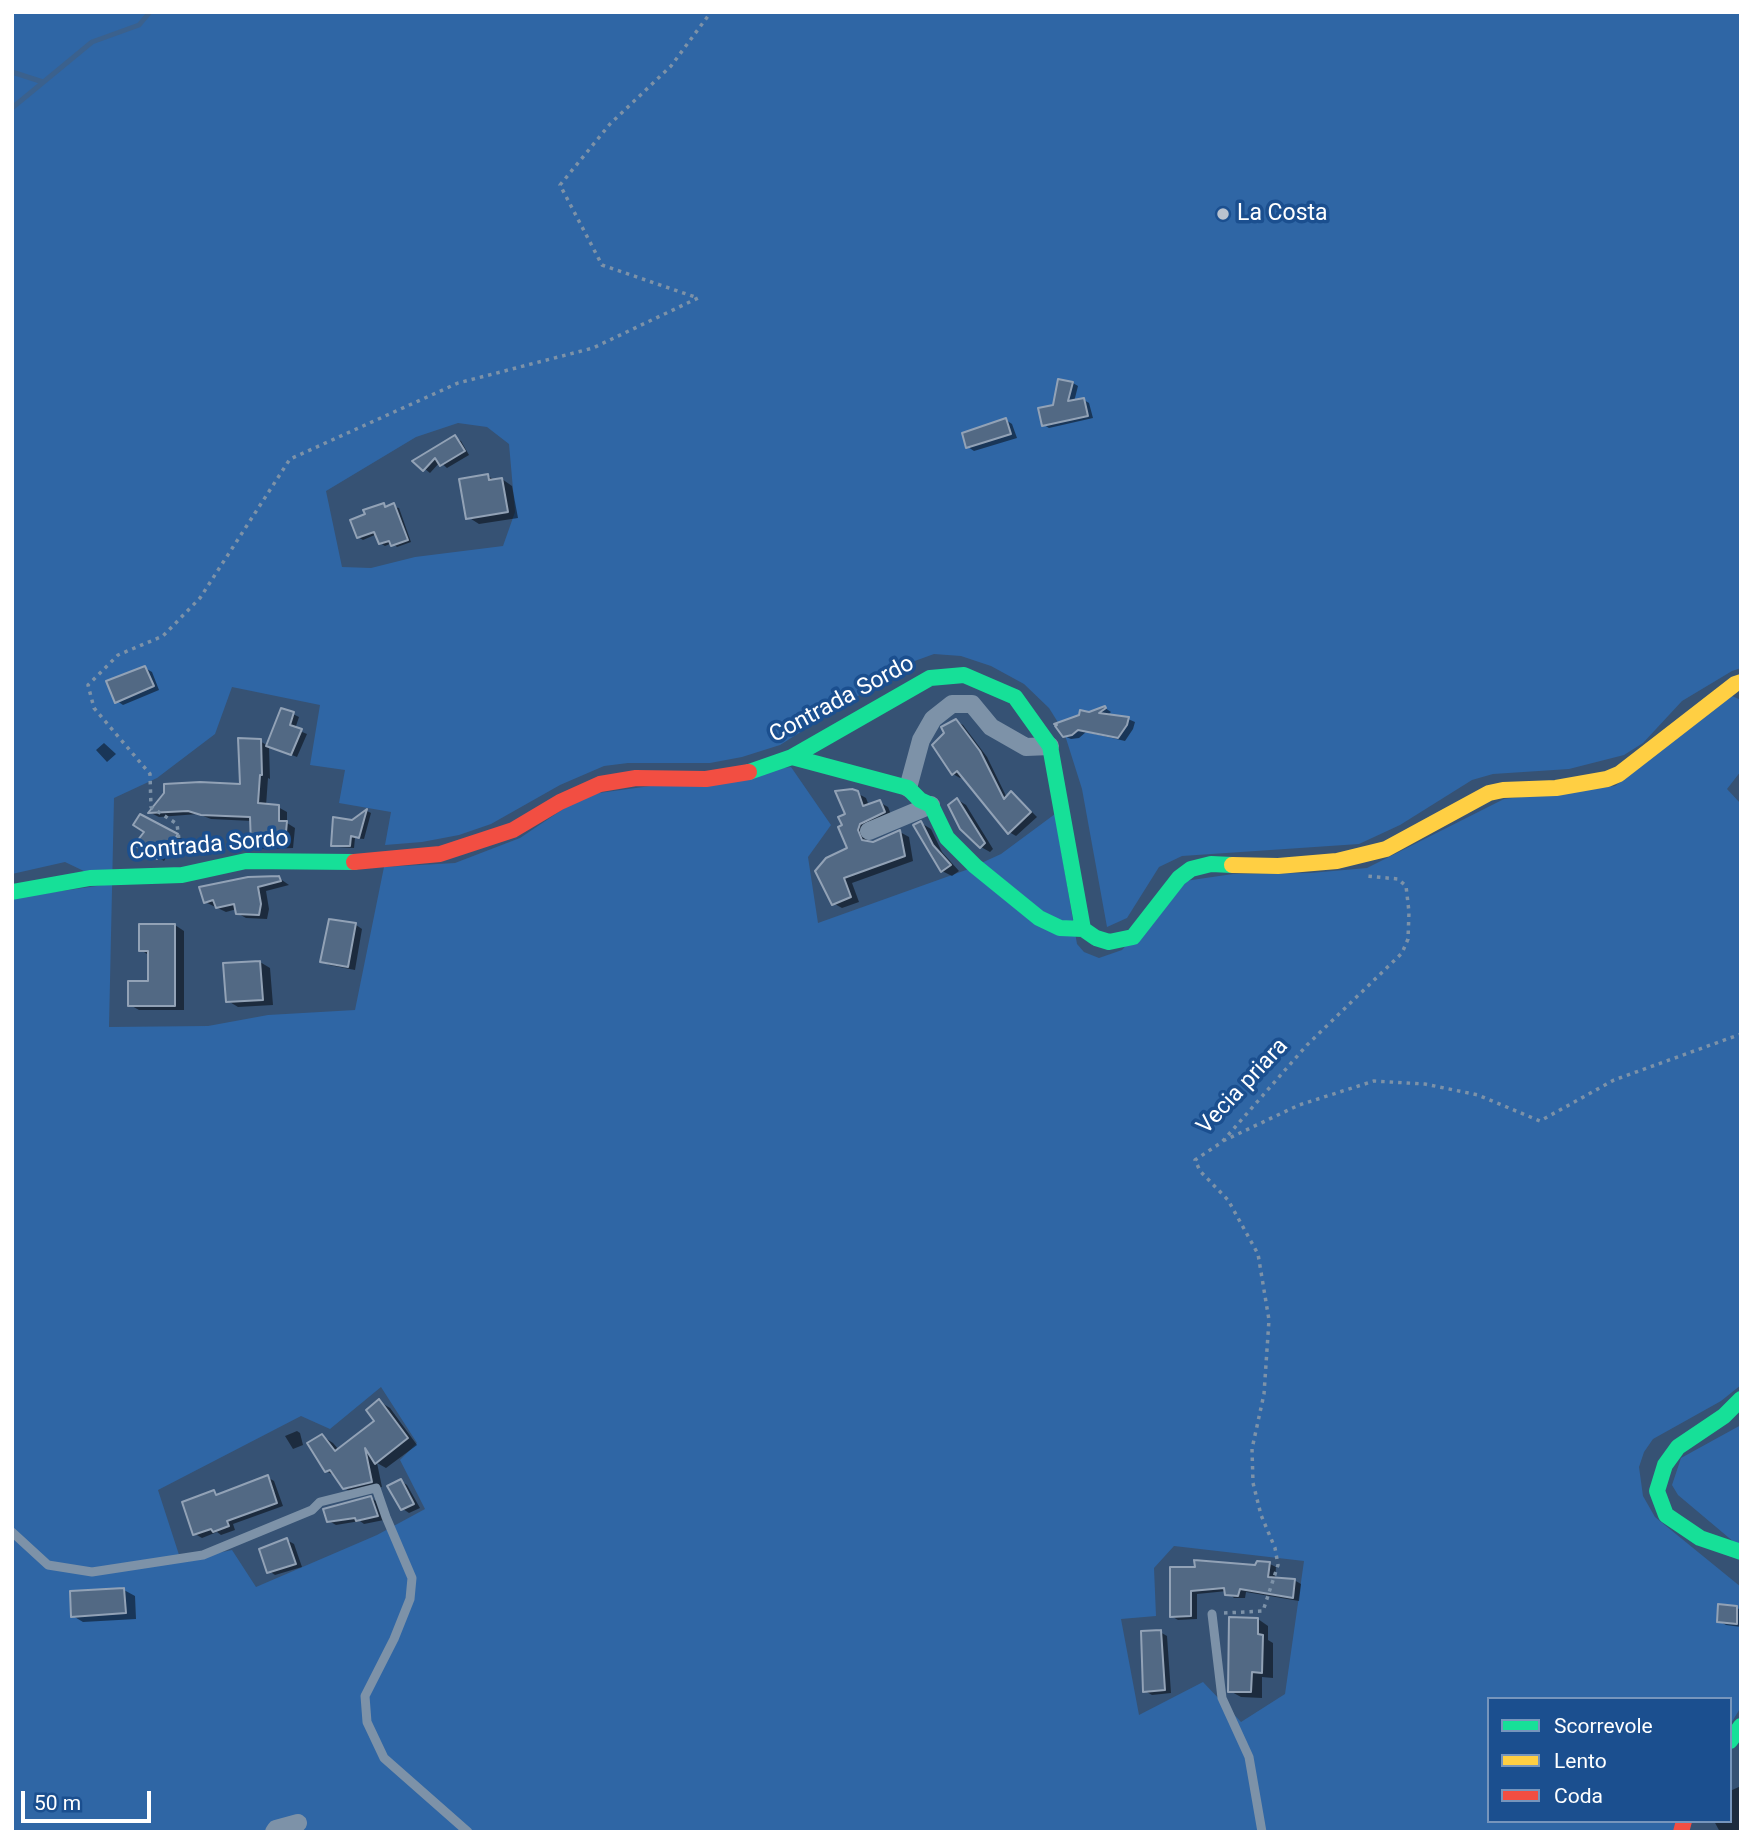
<!DOCTYPE html>
<style>
body{margin:0}
#map{position:relative;width:1753px;height:1844px;overflow:hidden;background:#365274;font-family:Roboto,sans-serif}
canvas{display:block}
.frame{position:absolute;inset:0;border:14px solid #fff;pointer-events:none}
.legend{position:absolute;left:1487px;top:1697px;width:245px;height:126px;box-sizing:border-box;background:#1b4f8f;border:2px solid #7695bc;margin:0;padding:9px 12px;list-style:none;font-size:21px;color:#fff}
.legend li{display:flex;align-items:center;gap:14px;height:35px}
.legend b{width:35px;border:2px solid #7695bc}
.scale{position:absolute;left:21px;top:1791px;width:130px;height:32px;box-sizing:border-box;border:4px solid #fff;border-top:0;padding-left:9px;font-size:21px;line-height:24px;white-space:nowrap;color:#fff;-webkit-text-stroke:5px #1b4f8f;paint-order:stroke}
</style>
<div id="map">
<canvas width="1753" height="1844"></canvas>
<div class="frame"></div>
<ul class="legend">
<li><b style="height:9px;background:#16e098"></b>Scorrevole</li>
<li><b style="height:9px;background:#ffcf43"></b>Lento</li>
<li><b style="height:9px;background:#f24e42"></b>Coda</li>
</ul>
<div class="scale">50 m</div>
</div>
<script>
const g = document.querySelector('canvas').getContext('2d');
g.lineJoin = 'round';
function fill(path, color) {
  g.fillStyle = color;
  g.fill(path, 'evenodd');
}
function shape(rows) {
  const path = new Path2D();
  for (const r of rows) {
    path.moveTo(r[0], r[1]);
    for (let i = 2; i < r.length; i += 2) path.lineTo(r[i], r[i + 1]);
  }
  return path;
}
function stroke(path, color, width, dash) {
  g.strokeStyle = color;
  g.lineWidth = width;
  g.lineCap = dash ? 'butt' : 'round';
  g.setLineDash(dash || []);
  g.stroke(path);
}
function label(font, color, halo, rows, align = 'center') {
  g.font = font + ' Roboto,sans-serif';
  g.lineWidth = 7;
  g.setLineDash([]);
  g.textBaseline = 'middle';
  g.strokeStyle = halo;
  g.fillStyle = color;
  for (const [text, x, y, turn = 0] of rows) {
    g.save();
    g.translate(x, y);
    g.rotate((+turn || 0) * Math.PI / 180);
    g.textAlign = isNaN(turn) ? turn : align;
    if (halo) g.strokeText(text, 0, 0);
    g.fillText(text, 0, 0);
    g.restore();
  }
}
fill(shape([
 [12,12,1741,12,1741,668,1732,671,1682,701,1643,743,1624,755,1569,769,1493,774,1472,780,1400,825,1359,844,1182,856,1159,867,1127,918,1107,927,1082,789,1064,732,1049,708,1024,684,991,666,961,656,934,654,912,662,780,745,742,757,710,763,628,763,604,766,560,785,491,824,459,835,422,842,385,845,391,812,339,803,345,770,310,765,320,705,232,687,215,734,157,778,114,798,109,1027,208,1026,268,1015,355,1010,384,867,455,863,520,838,584,795,791,767,831,825,808,857,818,923,966,870,1001,854,1055,814,1077,944,1084,952,1099,958,1122,950,1185,881,1233,874,1310,873,1367,868,1504,799,1615,786,1732,696,1741,700,1741,771,1727,789,1741,804,1741,1385,1721,1401,1653,1439,1644,1452,1639,1467,1643,1496,1655,1517,1741,1587,1741,1707,1730,1725,1730,1699,1489,1699,1489,1821,1678,1821,1673,1832,12,1832,12,898,111,884,65,862,12,874],
 [458,423,487,427,509,444,515,512,503,546,415,557,371,568,342,567,326,491,416,437],
 [381,1387,417,1443,400,1460,425,1509,377,1535,256,1587,232,1550,181,1561,158,1490,301,1416,330,1429],
 [1174,1546,1304,1561,1285,1694,1241,1722,1203,1682,1139,1715,1121,1619,1156,1616,1154,1568],
 [1741,1425,1741,1548,1678,1495,1672,1485,1681,1458]
]), '#2f66a5');
fill(shape([
 [1073,383,1078,386,1074,402,1084,400,1089,403,1093,418,1049,428,1044,425,1054,406],
 [1006,420,1012,424,1017,438,974,451,968,447],
 [455,438,461,441,469,455,447,468,440,462,430,473,415,461],
 [488,476,496,481,502,479,512,486,518,518,479,524,468,517],
 [384,505,399,508,411,542,397,547,392,543,385,546,380,543,377,534,363,540,358,537],
 [145,668,152,672,159,690,123,705,117,701],
 [1105,708,1111,712,1107,716,1128,719,1135,722,1133,729,1125,741,1086,732,1079,738,1071,739,1064,736,1089,713],
 [293,714,299,717,295,729,307,734,297,757,269,746,270,779,268,778,266,806,278,807,287,812,287,823,295,828,293,848,261,849,252,844,252,821,211,819,198,814,159,817,151,813,241,786,260,741,268,746],
 [956,721,963,725,987,757,1007,798,1011,794,1018,798,1037,817,1016,836,1009,832,963,776,960,778,953,774],
 [104,743,116,754,107,762,96,750],
 [857,793,866,798,869,806,879,802,888,807,892,817,866,834,867,843,900,832,909,837,913,861,852,883,859,902,842,908,833,903,850,849,844,826],
 [958,800,966,805,993,849,990,852,981,847],
 [367,811,371,813,364,839,355,838,354,848,337,847,333,845,353,822],
 [141,816,183,839,176,850,172,848,164,861,137,845,146,831],
 [921,823,931,829,942,852,959,871,952,876,942,871],
 [279,878,289,885,266,891,269,909,267,919,246,918,237,913,237,909,226,912,205,902],
 [175,925,184,931,184,1010,139,1010,130,1005,150,983,150,956,141,950],
 [356,925,362,929,355,970,329,965,322,961],
 [260,962,270,968,273,1005,238,1007,228,1001],
 [380,1402,390,1408,417,1445,386,1468,377,1463,382,1487,355,1494,344,1488,337,1477,326,1471,322,1436,333,1443,339,1450,377,1421],
 [297,1431,300,1433,303,1445,293,1449,285,1436],
 [267,1477,274,1481,283,1506,233,1524,235,1530,221,1535,217,1532,202,1538,195,1534,214,1492,220,1496],
 [401,1481,407,1485,420,1508,409,1513,403,1509],
 [371,1498,378,1502,384,1520,364,1524,360,1521,336,1525,329,1521],
 [287,1540,294,1544,302,1567,275,1575,269,1571],
 [1270,1564,1276,1567,1275,1579,1294,1580,1301,1584,1299,1601,1246,1592,1245,1598,1234,1598,1227,1591,1197,1594,1197,1619,1178,1620,1171,1616,1171,1568,1256,1567],
 [124,1590,135,1596,136,1619,83,1622,73,1616],
 [1737,1608,1741,1610,1741,1627,1726,1625,1719,1621],
 [1258,1619,1268,1626,1268,1640,1273,1643,1273,1678,1262,1677,1262,1698,1241,1697,1230,1691],
 [1160,1632,1167,1636,1171,1693,1152,1695,1145,1691],
 [1741,1786,1741,1829,1733,1832,1720,1832,1714,1821,1730,1821,1730,1791]
]), '#0007');
stroke(shape([
 [12,72,43,82],
 [12,108,92,42,139,25,150,12]
]), '#3b618d', 5);
const building = shape([
 [1058,379,1073,382,1068,401,1084,398,1088,416,1042,426,1038,408,1053,405,1058,379],
 [1006,418,1011,434,966,448,962,433,1006,418],
 [455,435,465,451,440,466,435,458,423,471,412,461,455,435],
 [488,474,489,480,502,478,508,512,466,519,459,479,488,474],
 [384,503,385,507,394,503,408,540,391,546,389,541,379,544,374,532,357,538,350,520,365,514,363,510,384,503],
 [145,666,154,686,115,703,106,681,145,666],
 [1105,706,1106,708,1099,713,1129,717,1127,725,1118,738,1078,730,1072,735,1063,737,1055,726,1057,725,1054,724,1079,715,1080,710,1089,712,1105,706],
 [281,708,294,712,290,725,302,729,291,755,266,746,281,708],
 [956,719,980,751,1004,799,1011,791,1031,812,1008,834,957,771,952,775,932,745,944,733,941,727,956,719],
 [238,738,261,739,262,775,260,775,258,803,279,805,279,821,287,821,285,844,251,845,250,817,201,815,188,811,148,813,164,793,164,784,200,782,240,784,238,738],
 [852,789,858,791,863,806,880,800,885,812,860,824,858,830,862,840,873,842,900,830,905,856,844,878,851,897,832,905,815,871,826,858,847,848,838,827,842,825,838,817,845,814,835,791,852,789],
 [957,798,985,843,980,848,960,829,948,805,957,798],
 [367,809,359,838,351,836,350,846,331,846,333,817,352,820,367,809],
 [140,814,178,834,169,848,166,845,157,859,134,845,144,832,133,825,140,814],
 [921,821,933,845,951,865,941,872,913,825,921,821],
 [279,876,281,881,258,887,261,904,259,915,236,914,234,904,216,908,213,900,204,903,199,887,248,877,279,876],
 [329,919,356,923,348,967,320,962,329,919],
 [139,924,175,924,175,1006,128,1006,128,981,148,981,148,951,139,951,139,924],
 [260,961,263,1000,226,1002,223,963,260,961],
 [379,1399,408,1438,375,1464,365,1448,372,1482,343,1489,330,1470,325,1472,307,1443,322,1434,335,1451,374,1421,366,1410,379,1399],
 [268,1475,277,1503,227,1521,229,1526,213,1532,211,1529,193,1535,182,1502,214,1490,216,1495,268,1475],
 [401,1479,414,1504,401,1510,387,1486,401,1479],
 [371,1496,378,1516,356,1521,355,1518,327,1522,323,1509,371,1496],
 [287,1538,296,1564,267,1573,259,1549,287,1538],
 [1194,1560,1255,1565,1257,1561,1270,1562,1268,1577,1295,1579,1293,1598,1240,1589,1238,1596,1225,1595,1224,1588,1191,1591,1191,1616,1170,1617,1170,1567,1195,1567,1194,1560],
 [124,1588,126,1613,71,1617,70,1591,124,1588],
 [1718,1604,1737,1606,1737,1624,1717,1622,1718,1604],
 [1229,1617,1258,1618,1258,1634,1263,1635,1262,1673,1252,1672,1251,1692,1228,1692,1229,1617],
 [1161,1630,1165,1690,1143,1692,1141,1631,1161,1630]
]);
fill(building, '#526984');
stroke(building, '#92a2b6', 2);
stroke(shape([
 [181,855,177,824,151,807,150,774,94,708,88,685,118,655,163,636,200,598,290,459,458,383,593,348,698,298,602,265,560,185,610,124,671,66,711,12],
 [1223,1141,1299,1105,1374,1081,1425,1084,1478,1095,1540,1121,1614,1080,1741,1034],
 [1224,1613,1263,1611,1278,1565,1275,1548,1261,1515,1253,1483,1252,1449,1264,1394,1269,1320,1258,1254,1228,1200,1200,1171,1195,1160,1222,1142,1307,1045,1402,953,1408,939,1409,912,1406,886,1398,879,1366,876]
]), '#7d92a8', 3.5, [3.5, 5]);
stroke(shape([
 [12,1532,48,1565,92,1572,203,1555,312,1510,320,1502,376,1488,386,1517,412,1578,410,1599,394,1639,365,1696,367,1722,384,1758,468,1832],
 [1212,1614,1222,1698,1249,1757,1262,1832]
]), '#7d92a8', 9);
stroke(shape([
 [908,788,921,740,933,719,952,704,972,704,991,727,1026,747,1050,746],
 [869,831,931,805],
 [274,1832,276,1829,298,1823]
]), '#7d92a8', 18);
stroke(shape([
 [792,757,908,788,920,800,931,805,947,838,975,866,1039,918,1060,928,1083,929],
 [749,772,792,757,930,678,964,675,1015,697,1050,746,1083,929,1096,938,1109,942,1133,937,1179,878,1191,869,1211,864,1232,865],
 [12,892,90,878,182,875,246,861,354,862],
 [1741,1399,1724,1416,1678,1447,1665,1465,1657,1491,1666,1515,1700,1538,1741,1552],
 [1730,1741,1741,1726]
]), '#16e098', 16);
stroke(shape([
 [1232,865,1278,866,1337,861,1386,849,1489,793,1503,790,1556,788,1607,779,1619,774,1735,684,1741,682]
]), '#ffcf43', 16);
stroke(shape([
 [354,862,440,854,513,830,560,802,600,784,636,778,706,779,749,772],
 [1681,1832,1684,1821]
]), '#f24e42', 16);
for (const [x, y, r, color] of [
 [1223,214,7,"#b9c2ce"]
]) {
  const dot = new Path2D();
  dot.arc(x, y, r, 0, 2 * Math.PI);
  g.fillStyle = color;
  g.fill(dot);
  stroke(dot, '#1b4f8f', 2.5);
}
label('23px', '#fff', '#1b4f8f', [
 ["La Costa",1237,214]
], 'left');
label('23px', '#fff', '#1b4f8f', [
 ["Contrada Sordo",842,700,-28],
 ["Contrada Sordo",209,846,-5],
 ["Vecia priara",1243,1087,-47]
]);
</script>
